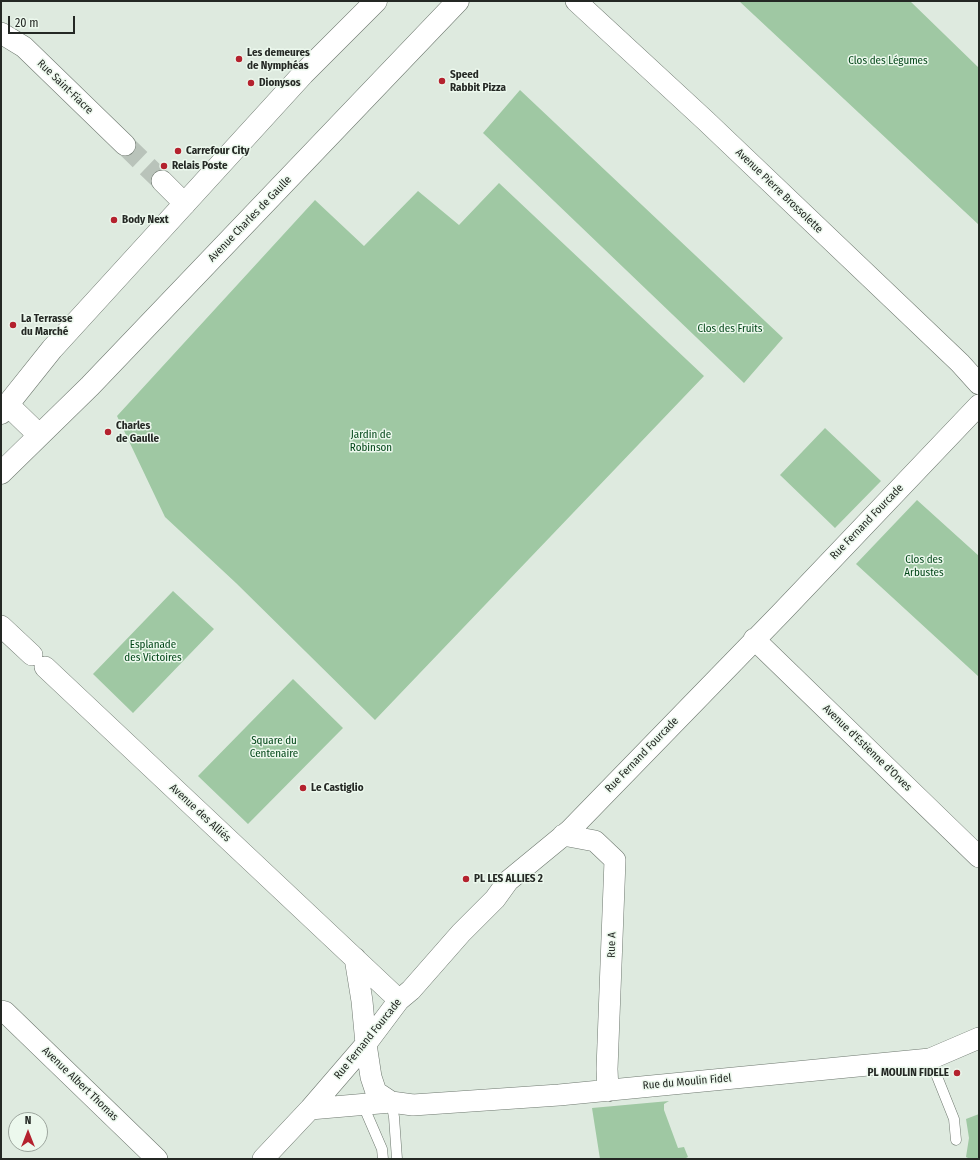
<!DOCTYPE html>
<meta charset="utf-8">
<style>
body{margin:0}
#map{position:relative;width:980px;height:1160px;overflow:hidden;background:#deeadf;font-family:"Fira Sans Condensed",sans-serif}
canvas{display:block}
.frame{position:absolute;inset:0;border:2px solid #242824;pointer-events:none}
.north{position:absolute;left:8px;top:1112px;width:40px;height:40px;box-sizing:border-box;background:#ecf8ed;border:1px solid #9ca59d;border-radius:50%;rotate:0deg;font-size:11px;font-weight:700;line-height:16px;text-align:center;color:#242824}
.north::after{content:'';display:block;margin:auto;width:14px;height:18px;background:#b4222e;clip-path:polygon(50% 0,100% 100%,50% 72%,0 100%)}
.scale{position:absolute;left:8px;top:16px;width:67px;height:18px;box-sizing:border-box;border:2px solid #242824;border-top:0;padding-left:5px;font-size:12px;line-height:14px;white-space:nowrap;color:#242824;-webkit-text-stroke:3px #ecf8ed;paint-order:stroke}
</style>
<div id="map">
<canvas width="980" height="1160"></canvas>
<div class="frame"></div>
<div class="north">N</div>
<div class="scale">20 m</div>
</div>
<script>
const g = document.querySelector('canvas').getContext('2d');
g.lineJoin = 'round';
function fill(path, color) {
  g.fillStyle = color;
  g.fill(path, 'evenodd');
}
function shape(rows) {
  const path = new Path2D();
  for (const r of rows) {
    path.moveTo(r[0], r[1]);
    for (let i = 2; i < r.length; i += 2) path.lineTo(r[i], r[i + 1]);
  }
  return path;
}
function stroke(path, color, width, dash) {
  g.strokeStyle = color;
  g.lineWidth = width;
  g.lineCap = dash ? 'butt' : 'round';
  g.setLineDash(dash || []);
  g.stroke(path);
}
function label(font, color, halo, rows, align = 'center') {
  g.font = font + ' "Fira Sans Condensed",sans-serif';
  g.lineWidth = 3;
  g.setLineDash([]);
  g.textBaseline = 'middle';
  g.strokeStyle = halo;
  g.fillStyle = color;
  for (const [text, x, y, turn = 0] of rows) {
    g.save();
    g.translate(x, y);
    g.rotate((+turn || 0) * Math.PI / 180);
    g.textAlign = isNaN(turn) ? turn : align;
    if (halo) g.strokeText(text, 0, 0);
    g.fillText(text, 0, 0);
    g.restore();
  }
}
fill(shape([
 [739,1,910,1,979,68,979,225],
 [520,90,783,338,744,383,483,133],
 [499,183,704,376,375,720,236,583,165,517,117,416,315,200,364,246,418,191,459,225],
 [825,428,881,481,835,528,780,475],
 [917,500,979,556,979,677,856,564],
 [173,591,214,629,133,713,93,674],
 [293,679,343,728,248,824,198,776],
 [669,1101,664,1104,664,1110,678,1148,684,1147,688,1157,684,1159,600,1159,592,1108],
 [979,1114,979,1159,970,1159,966,1157,969,1138,966,1119]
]), '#9fc8a3');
stroke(shape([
 [125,145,162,181]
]), '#b9c3ba', 21, [21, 10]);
const service = shape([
 [930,1059,954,1119,956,1140],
 [391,1102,394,1117,397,1159],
 [363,1105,382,1149,383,1159]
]);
const minor = shape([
 [576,1,706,121,960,363,979,384],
 [1,33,24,47,125,145],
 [162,181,185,204],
 [1,626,32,655],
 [754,639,979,857],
 [45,667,399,1000],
 [563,835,595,841,615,860,607,1069,608,1091],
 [355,958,362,1001,366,1044,371,1077,376,1092,391,1102],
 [1,1011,5,1012,157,1159],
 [310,1109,391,1102,413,1105,559,1095,930,1059,979,1038],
 [263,1159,310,1109,366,1044,399,1000,411,990,461,933,495,899,508,881,570,830,781,613,979,405]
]);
const secondary = shape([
 [8,405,39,435],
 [1,413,52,349,303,74,376,1],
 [1,473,90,386,458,1]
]);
stroke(service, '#6e786f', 11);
stroke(minor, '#6e786f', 22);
stroke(secondary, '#6e786f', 23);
stroke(service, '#fff', 10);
stroke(minor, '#fff', 21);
stroke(secondary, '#fff', 22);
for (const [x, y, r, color] of [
 [239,59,4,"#b4222e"],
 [442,81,4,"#b4222e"],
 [251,83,4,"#b4222e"],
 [178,151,4,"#b4222e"],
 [164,166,4,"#b4222e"],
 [114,220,4,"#b4222e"],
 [13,325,4,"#b4222e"],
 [108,432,4,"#b4222e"],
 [303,788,4,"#b4222e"],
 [466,879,4,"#b4222e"],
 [957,1073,4,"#b4222e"]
]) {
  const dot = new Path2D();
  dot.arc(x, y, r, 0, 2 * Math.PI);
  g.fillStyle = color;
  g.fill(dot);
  stroke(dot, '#ecf8ed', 1.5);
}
label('bold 11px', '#242824', '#ecf8ed', [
 ["Les demeures",247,53],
 ["de Nymphéas",247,66],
 ["Speed",450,75],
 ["Rabbit Pizza",450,88],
 ["Dionysos",259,83],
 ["Carrefour City",186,151],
 ["Relais Poste",172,166],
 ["Body Next",122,220],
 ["La Terrasse",21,319],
 ["du Marché",21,332],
 ["Charles",116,426],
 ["de Gaulle",116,439],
 ["Le Castiglio",311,788],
 ["PL LES ALLIES 2",474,879],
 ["PL MOULIN FIDELE",949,1073,"right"]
], 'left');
label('11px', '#024618', '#ecf8ed', [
 ["Clos des Légumes",888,61],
 ["Clos des Fruits",730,329],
 ["Jardin de",371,435],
 ["Robinson",371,448],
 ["Clos des",924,560],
 ["Arbustes",924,573],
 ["Esplanade",153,645],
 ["des Victoires",153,658],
 ["Square du",274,741],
 ["Centenaire",274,754]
]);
label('11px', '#242824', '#ecf8ed', [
 ["Rue Saint-Fiacre",65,87,44],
 ["Avenue Pierre Brossolette",779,191,44],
 ["Avenue Charles de Gaulle",250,219,-46],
 ["Rue Fernand Fourcade",867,522,-46],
 ["Avenue d'Estienne d'Orves",867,748,44],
 ["Rue Fernand Fourcade",642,755,-46],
 ["Avenue des Alliés",200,813,43],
 ["Rue A",612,945,-88],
 ["Rue Fernand Fourcade",368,1039,-51],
 ["Rue du Moulin Fidel",687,1082,-5],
 ["Avenue Albert Thomas",80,1084,44]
]);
</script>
